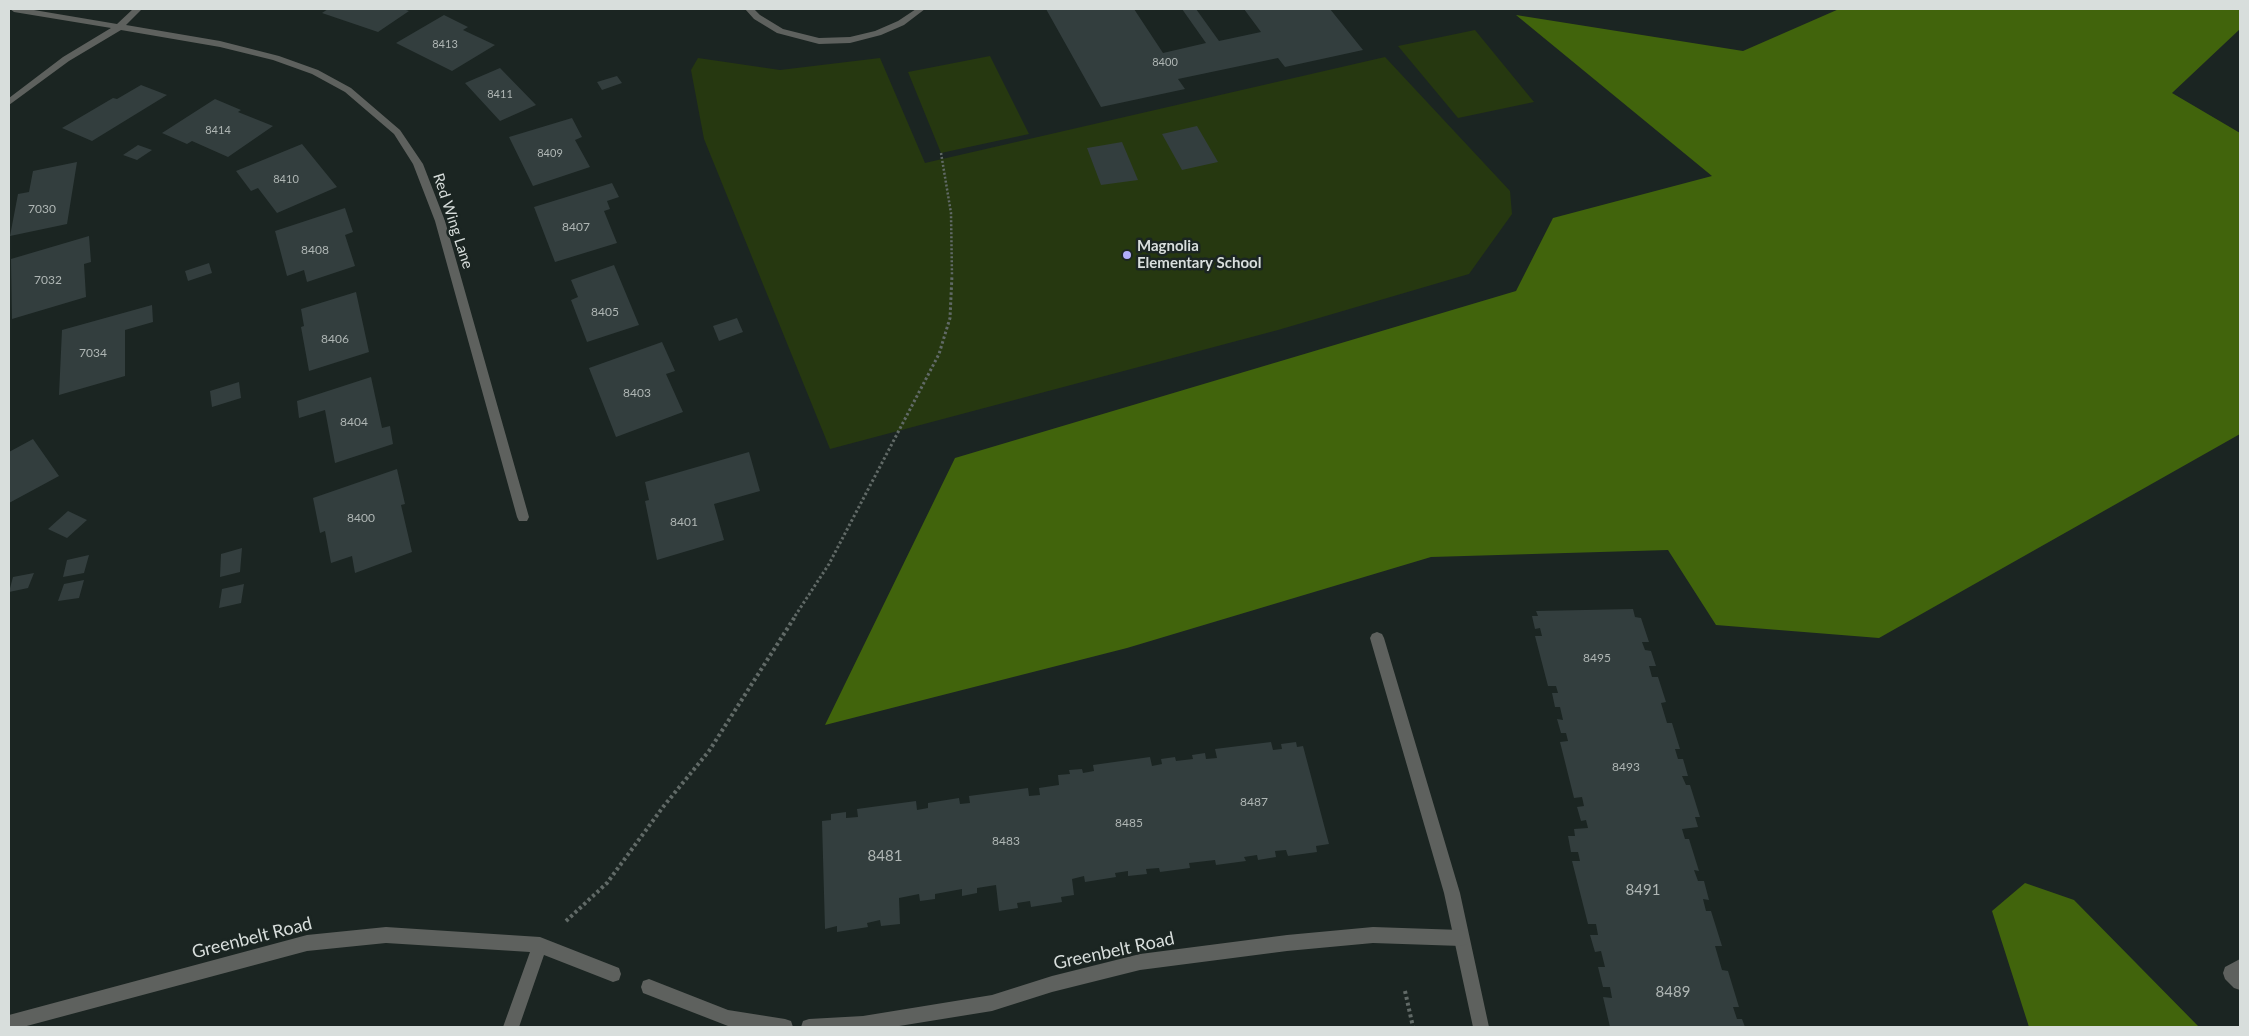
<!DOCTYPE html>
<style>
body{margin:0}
#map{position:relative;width:2249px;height:1036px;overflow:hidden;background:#1b2522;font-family:Lato,sans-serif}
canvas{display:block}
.frame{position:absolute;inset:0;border:10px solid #d8dedc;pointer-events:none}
</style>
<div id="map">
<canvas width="2249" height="1036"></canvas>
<div class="frame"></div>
</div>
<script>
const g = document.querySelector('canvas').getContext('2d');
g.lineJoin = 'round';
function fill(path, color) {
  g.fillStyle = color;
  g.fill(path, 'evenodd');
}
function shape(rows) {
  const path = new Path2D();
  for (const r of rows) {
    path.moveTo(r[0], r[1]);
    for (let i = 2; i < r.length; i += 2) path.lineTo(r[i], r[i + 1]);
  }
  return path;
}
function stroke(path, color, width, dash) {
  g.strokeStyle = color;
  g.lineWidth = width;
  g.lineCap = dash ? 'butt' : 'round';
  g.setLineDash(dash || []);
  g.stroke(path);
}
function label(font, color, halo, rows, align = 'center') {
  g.font = font + ' Lato,sans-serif';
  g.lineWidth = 5;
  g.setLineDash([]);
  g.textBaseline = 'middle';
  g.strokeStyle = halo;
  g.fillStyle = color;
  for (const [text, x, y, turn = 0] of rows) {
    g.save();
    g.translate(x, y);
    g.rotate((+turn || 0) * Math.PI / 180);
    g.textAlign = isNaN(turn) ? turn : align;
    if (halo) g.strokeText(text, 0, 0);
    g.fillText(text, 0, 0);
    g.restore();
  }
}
fill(shape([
 [1475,30,1534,102,1458,118,1398,46],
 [990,56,1029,134,941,153,908,72],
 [1385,57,1510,191,1512,214,1469,274,1278,330,830,449,704,139,691,70,698,58,780,70,880,58,925,163]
]), '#263810');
fill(shape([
 [1839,9,2240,9,2240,29,2172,93,2240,133,2240,434,1879,638,1716,625,1668,550,1431,557,1127,648,825,725,955,458,1516,291,1553,218,1712,176,1516,15,1743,51],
 [2025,883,2074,900,2199,1027,2029,1027,1992,911]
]), '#41640c');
fill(shape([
 [328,9,403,9,409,11,378,32,322,13],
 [1046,9,1134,9,1163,53,1206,43,1182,9,1196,9,1219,41,1261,32,1244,9,1330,9,1363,50,1285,67,1278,58,1178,79,1185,89,1101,107],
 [444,15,468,27,463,30,495,45,452,71,396,43],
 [500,68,536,105,500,121,465,83],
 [617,76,622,83,602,90,597,82],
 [141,85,167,95,92,141,62,128,113,98,117,99],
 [215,99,241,110,238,112,273,126,228,157,192,141,187,144,162,133],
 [572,118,582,137,575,140,590,167,533,186,509,137],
 [1197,126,1218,162,1182,170,1162,134],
 [1122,142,1138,180,1101,185,1087,148],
 [302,144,337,187,277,213,258,188,251,191,236,171],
 [138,145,152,150,137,160,123,155],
 [77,162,67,224,10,236,18,194,29,192,33,171],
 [612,183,619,197,607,201,610,209,604,211,617,243,555,262,534,207],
 [345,208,353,232,345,235,355,266,307,282,304,270,287,276,275,231],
 [89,236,91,262,84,264,86,297,12,319,11,259],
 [209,263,212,273,188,281,185,271],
 [614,265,639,325,587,342,571,300,578,297,571,280],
 [356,292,369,352,309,371,301,327,304,326,301,309],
 [152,305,153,322,125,330,125,376,59,395,62,330],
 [737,318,743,332,719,341,713,326],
 [662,342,675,371,666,374,683,412,616,437,589,368],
 [371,377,382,428,390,426,393,444,335,463,325,410,299,418,297,401],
 [239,382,241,398,212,407,210,391],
 [33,439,59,476,9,503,9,452],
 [749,452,760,491,714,504,724,540,657,560,645,501,649,500,645,482],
 [397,469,405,504,401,505,412,552,355,573,352,556,331,563,325,531,320,533,313,498],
 [68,511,87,520,67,538,48,529],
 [242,548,240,572,220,577,221,554],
 [89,555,84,573,63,577,67,560],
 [34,573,28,588,9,592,13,577],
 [84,580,79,598,58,601,64,584],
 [244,584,241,603,219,608,222,589],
 [1633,609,1635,617,1641,618,1649,642,1642,642,1645,650,1651,651,1656,666,1649,666,1652,677,1658,677,1666,702,1661,703,1667,723,1672,723,1680,749,1675,749,1678,759,1683,759,1688,776,1682,776,1686,785,1690,785,1700,817,1695,817,1698,827,1682,829,1685,839,1689,839,1699,871,1694,870,1698,881,1704,881,1709,900,1703,899,1706,911,1711,911,1722,946,1715,946,1722,970,1728,971,1739,1007,1733,1007,1737,1019,1742,1019,1745,1027,1610,1027,1603,997,1612,998,1610,987,1603,987,1598,967,1605,967,1601,951,1595,952,1590,935,1598,935,1596,924,1588,924,1572,861,1580,861,1578,852,1571,852,1568,836,1575,836,1574,829,1588,828,1586,820,1581,821,1577,807,1584,806,1582,797,1574,798,1560,742,1568,741,1566,733,1561,733,1557,719,1563,720,1560,707,1555,707,1552,693,1558,693,1556,686,1548,686,1535,636,1542,636,1540,628,1535,629,1532,616,1538,616,1536,611],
 [1271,742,1273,750,1282,749,1281,744,1296,742,1297,747,1303,746,1329,844,1316,846,1317,852,1288,856,1286,850,1275,851,1276,857,1258,860,1257,855,1244,857,1246,861,1216,865,1215,860,1189,863,1190,868,1160,872,1159,868,1146,869,1147,874,1128,876,1128,871,1115,873,1116,877,1085,882,1084,876,1072,879,1074,895,1061,897,1062,902,1031,907,1030,901,1017,903,1018,908,999,911,996,885,977,888,977,893,962,896,962,889,935,894,935,899,920,901,919,894,899,898,900,924,881,926,880,920,867,923,868,927,837,932,837,926,825,929,822,821,831,820,831,814,846,812,846,818,858,817,857,809,916,801,917,810,928,808,928,803,959,798,960,804,970,803,969,796,1028,788,1029,796,1040,795,1039,788,1059,785,1058,775,1070,774,1069,770,1082,769,1083,773,1094,771,1093,765,1150,757,1152,766,1162,764,1161,759,1175,757,1176,761,1193,759,1192,755,1205,753,1206,759,1217,758,1215,749]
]), '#333e3e');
stroke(shape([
 [941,153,951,213,952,276]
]), '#616a67', 2.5, [2, 2]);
stroke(shape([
 [795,616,829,564,939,354,950,318,952,275]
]), '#616a67', 3, [2.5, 2.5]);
stroke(shape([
 [566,921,607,883,663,807,709,751,796,615],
 [1405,991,1413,1027]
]), '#616a67', 4, [3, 3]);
fill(shape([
 [745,9,754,9,760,15,783,29,819,38,850,37,875,31,898,21,916,9,925,9,904,25,881,35,850,43,819,44,777,33,754,19,745,9],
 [1377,632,1382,634,1384,638,1460,893,1489,1027,1473,1027,1444,893,1370,638,1372,634,1377,632]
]), '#5e615e');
fill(shape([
 [10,9,28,9,117,24,133,9,142,9,126,25,220,41,279,56,318,70,351,88,400,130,423,164,445,221,529,517,527,521,519,521,517,517,435,221,413,164,394,134,345,92,312,74,273,60,220,47,121,30,69,61,9,105,9,98,63,57,111,28,14,12,10,9],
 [386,927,540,937,619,968,621,974,619,980,613,982,544,955,519,1027,503,1027,530,952,386,943,307,951,23,1027,9,1027,9,1015,307,935,386,927],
 [1373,927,1461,930,1467,932,1469,938,1467,944,1461,946,1373,943,1287,951,1140,970,1052,992,992,1011,893,1027,801,1027,803,1021,809,1019,863,1016,992,995,1052,976,1140,954,1287,935,1373,927],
 [2240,959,2240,990,2234,988,2225,979,2223,973,2225,967,2240,959],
 [649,979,728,1010,785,1019,791,1021,793,1027,728,1026,643,993,641,987,643,981,649,979]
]), '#5e615e');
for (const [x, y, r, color] of [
 [1127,255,5,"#b0adfa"]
]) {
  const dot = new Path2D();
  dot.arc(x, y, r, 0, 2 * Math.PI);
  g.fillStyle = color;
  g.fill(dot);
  stroke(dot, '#1b2522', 2);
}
label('11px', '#afb6b4', null, [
 ["8413",445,44],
 ["8400",1165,62],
 ["8411",500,94],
 ["8414",218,130],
 ["8409",550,153],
 ["8410",286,179]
]);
label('12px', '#afb6b4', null, [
 ["7030",42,209],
 ["8407",576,227],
 ["8408",315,250],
 ["7032",48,280],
 ["8405",605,312],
 ["8406",335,339],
 ["7034",93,353],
 ["8403",637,393],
 ["8404",354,422],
 ["8400",361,518],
 ["8401",684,522],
 ["8495",1597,658],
 ["8493",1626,767],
 ["8487",1254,802],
 ["8485",1129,823],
 ["8483",1006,841]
]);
label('15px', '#d8dedc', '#1b2522', [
 ["Red Wing Lane",453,221,72]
]);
label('bold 15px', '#d8dedc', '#1b2522', [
 ["Magnolia",1137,246],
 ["Elementary School",1137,263]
], 'left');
label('15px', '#afb6b4', null, [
 ["8481",885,856],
 ["8491",1643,890],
 ["8489",1673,992]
]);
label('18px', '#d8dedc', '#1b2522', [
 ["Greenbelt Road",252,938,-14],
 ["Greenbelt Road",1114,951,-12]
]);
</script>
